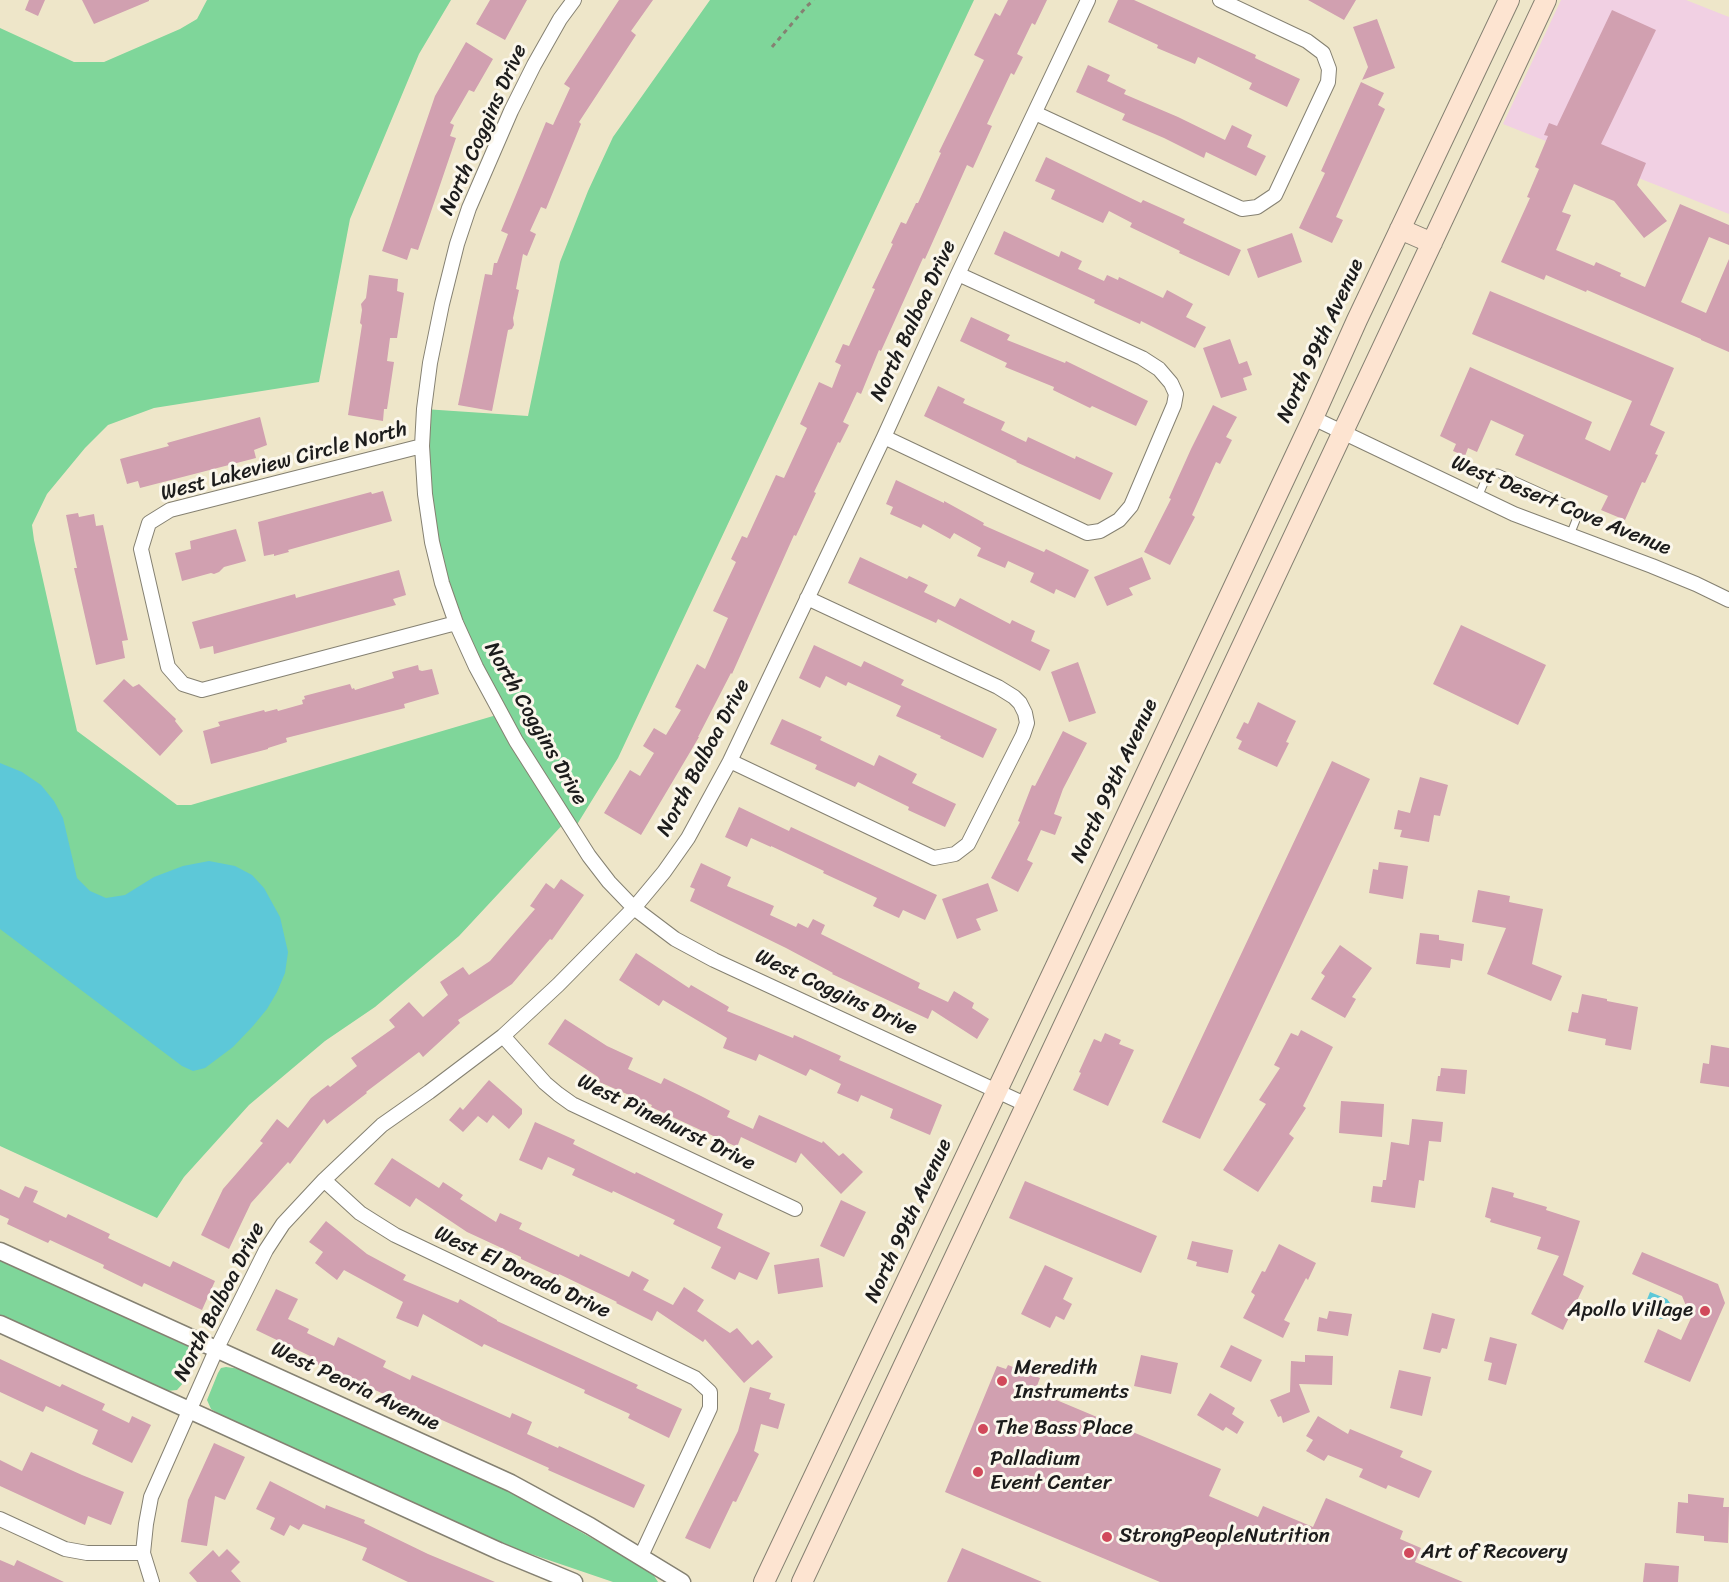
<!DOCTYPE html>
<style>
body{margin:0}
canvas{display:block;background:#eee6c9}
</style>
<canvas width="1729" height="1582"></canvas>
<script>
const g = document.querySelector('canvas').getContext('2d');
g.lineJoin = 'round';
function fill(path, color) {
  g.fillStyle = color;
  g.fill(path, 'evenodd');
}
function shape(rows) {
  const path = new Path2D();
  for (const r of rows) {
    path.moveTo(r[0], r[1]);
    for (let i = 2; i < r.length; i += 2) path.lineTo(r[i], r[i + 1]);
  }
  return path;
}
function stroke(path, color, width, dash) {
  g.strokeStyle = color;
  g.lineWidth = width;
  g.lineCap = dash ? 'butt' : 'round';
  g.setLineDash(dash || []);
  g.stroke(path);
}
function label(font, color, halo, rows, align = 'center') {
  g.font = font + ' Sriracha,sans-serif';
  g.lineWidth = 6;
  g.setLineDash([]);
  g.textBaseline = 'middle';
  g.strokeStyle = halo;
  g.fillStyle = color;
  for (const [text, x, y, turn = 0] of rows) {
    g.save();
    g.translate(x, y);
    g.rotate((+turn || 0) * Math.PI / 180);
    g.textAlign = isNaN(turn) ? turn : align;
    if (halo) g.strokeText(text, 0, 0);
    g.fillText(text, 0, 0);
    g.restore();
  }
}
fill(shape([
 [1561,0,1686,0,1729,17,1729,214,1503,124]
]), '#f1d0e3');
fill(shape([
 [207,0,451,0,419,54,350,219,319,382,154,408,108,425,85,448,47,494,32,525,34,540,77,731,177,805,191,805,500,714,476,667,432,542,424,409,528,416,560,262,588,191,613,137,710,0,974,0,618,758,573,831,566,821,459,936,375,1007,325,1041,249,1105,184,1177,157,1218,0,1146,0,28,74,62,104,62,180,29,197,19],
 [0,1260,189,1347,194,1353,195,1362,184,1382,177,1390,167,1391,0,1316],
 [226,1367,241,1369,503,1488,627,1558,653,1574,658,1582,613,1582,522,1551,493,1540,224,1417,211,1409,207,1400,218,1373,221,1368]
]), '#7fd69a');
fill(shape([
 [0,763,22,772,41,785,54,801,63,818,77,878,90,891,106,898,125,895,154,877,183,866,209,861,235,866,252,875,264,888,280,917,288,952,285,973,277,992,267,1009,253,1026,233,1047,205,1068,193,1071,182,1066,0,929],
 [1650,1292,1667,1299,1676,1311,1672,1318,1658,1319,1655,1315,1657,1309,1656,1307,1646,1302]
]), '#5dc8d8');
fill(shape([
 [29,0,45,0,38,16,25,10],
 [82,0,149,0,149,1,94,24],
 [490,0,527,0,505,40,476,24],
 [619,0,653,0,631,31,636,35,579,122,581,124,546,209,541,207,530,231,536,234,527,256,523,254,516,289,519,290,513,318,514,325,512,329,508,330,492,411,458,405,485,274,492,275,494,263,497,263,508,234,501,231,546,122,553,125,570,88,564,84],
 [1008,0,1047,0,1035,25,1032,23,1017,54,1023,57,1014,75,1011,73,987,124,992,126,973,168,967,165,925,259,923,258,881,351,879,350,861,394,857,392,843,422,849,425,840,443,838,442,814,492,816,493,796,536,794,535,732,674,731,673,698,737,699,737,641,835,604,813,630,770,640,776,654,753,643,746,654,728,666,735,681,710,675,707,697,664,705,669,728,618,713,611,736,562,731,559,742,536,747,538,776,475,784,478,807,428,800,424,819,382,832,388,841,365,835,362,843,344,849,346,875,289,872,288,893,244,891,243,901,222,906,224,916,203,918,203,941,153,939,152,984,60,974,55,995,13,1000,16],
 [1118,0,1134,0,1256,55,1255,58,1300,79,1287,107,1249,89,1252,83,1198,57,1195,64,1157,48,1158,45,1108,22],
 [1308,0,1356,0,1344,20],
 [1612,10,1656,30,1601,144,1646,163,1637,185,1667,221,1644,238,1614,201,1574,184,1562,212,1571,215,1556,250,1594,266,1596,262,1621,273,1620,276,1645,287,1680,204,1729,225,1729,245,1709,237,1681,302,1706,313,1729,259,1729,352,1701,340,1701,339,1587,290,1586,292,1546,275,1544,280,1501,262,1530,198,1527,197,1539,169,1535,167,1548,136,1544,135,1549,123,1557,126],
 [1377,19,1395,68,1362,80,1368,67,1353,27],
 [466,42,493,59,474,92,469,90,450,123,454,125,450,136,456,138,418,250,411,248,407,260,382,251,435,96],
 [1088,65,1110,75,1107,81,1126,90,1124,94,1178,117,1225,140,1232,125,1252,135,1247,147,1266,156,1256,176,1206,152,1204,158,1164,138,1122,120,1125,114,1076,92],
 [1361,82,1384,93,1378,105,1385,109,1336,217,1343,220,1332,243,1299,228,1325,173,1321,171],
 [1046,157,1141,203,1143,200,1185,219,1183,223,1241,250,1229,276,1179,253,1180,251,1130,227,1132,223,1109,211,1103,223,1051,199,1055,190,1035,181],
 [1004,231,1059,257,1061,251,1082,261,1078,269,1104,281,1107,275,1118,280,1119,277,1163,298,1167,290,1193,304,1186,317,1206,327,1195,348,1141,321,1140,324,1094,303,1095,300,994,254],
 [1292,233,1302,262,1258,278,1247,249],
 [369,275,398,279,397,291,404,293,397,338,390,338,387,361,394,362,387,409,384,409,383,421,348,415,362,325,360,323,362,310,361,304,366,298],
 [1490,291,1674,368,1650,425,1665,432,1655,454,1658,455,1645,483,1642,482,1625,520,1601,510,1608,496,1515,455,1524,435,1491,420,1477,452,1468,448,1465,456,1453,451,1456,444,1440,436,1470,367,1592,422,1585,439,1610,451,1632,401,1472,334],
 [971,317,1010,335,1007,340,1065,363,1066,361,1148,401,1136,426,1092,406,1090,408,1053,390,1054,387,1005,367,1007,363,960,341],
 [1230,339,1239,364,1247,361,1252,375,1243,378,1247,390,1221,398,1203,348],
 [938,386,965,399,963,403,1005,422,1001,430,1026,442,1028,437,1075,459,1076,456,1113,473,1100,500,1016,462,1017,461,924,416],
 [1213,405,1237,417,1226,437,1232,440,1220,464,1216,462,1192,515,1195,517,1170,565,1144,552,1171,499,1169,498,1191,449],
 [260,417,267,445,254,450,256,458,140,488,138,481,127,484,120,459,169,446,167,443],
 [896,480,944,503,944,501,984,523,983,525,1044,552,1046,549,1089,570,1075,598,1056,589,1054,594,1030,582,1034,573,1008,561,1005,568,977,556,981,548,954,533,950,539,923,524,921,528,890,514,893,507,886,504],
 [383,491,392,521,288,550,289,552,274,556,274,554,264,556,258,522,371,492,372,494],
 [78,513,79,517,94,514,96,526,103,525,128,640,122,641,125,658,96,665,74,568,77,568,66,515],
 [236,529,246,561,224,567,219,572,214,574,211,573,182,581,175,553,191,549,190,541],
 [860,557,907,579,909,576,928,585,924,592,955,607,960,598,1010,624,1012,620,1035,631,1031,641,1050,650,1040,671,938,619,936,623,848,583],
 [1142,557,1151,579,1129,588,1133,595,1107,606,1094,577],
 [399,570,406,595,393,599,396,605,214,654,213,646,200,649,192,622,295,594,296,598],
 [1461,625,1546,665,1518,725,1433,684],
 [814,645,861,667,864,661,904,680,901,685,997,729,983,758,940,738,941,736,896,716,901,706,848,682,846,686,826,676,820,688,799,678],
 [1078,662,1096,713,1069,722,1051,672],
 [418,665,419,670,422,671,432,669,439,694,404,704,405,708,286,738,287,742,268,748,268,749,211,764,203,731,220,726,218,722,264,710,265,712,277,709,278,711,303,704,302,700,305,699,304,696,350,684,352,689,354,688,355,690,394,678,392,672],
 [124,679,133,687,139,684,176,719,175,721,183,731,160,756,103,701],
 [1258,702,1296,721,1286,742,1289,743,1277,767,1238,749,1242,741,1236,738,1244,722,1248,724],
 [782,719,822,737,820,740,874,766,879,755,917,774,912,783,956,804,945,827,908,810,909,807,858,782,855,787,815,769,817,765,770,744],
 [1063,731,1087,743,1063,789,1054,814,1062,817,1055,835,1041,830,1027,860,1033,863,1018,892,991,878,1020,822,1018,821,1032,785,1035,786],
 [1332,761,1370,779,1200,1139,1162,1122],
 [1420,777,1448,785,1440,816,1434,815,1429,842,1400,837,1402,830,1394,829,1398,810,1410,813],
 [739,807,789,831,791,827,937,895,925,920,903,910,899,918,873,906,877,898,823,873,824,871,771,846,771,847,751,838,747,847,725,837],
 [1379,862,1408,866,1403,899,1369,893,1373,869,1378,870],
 [701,863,731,877,727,886,774,906,770,915,796,927,798,923,808,928,813,919,825,925,821,934,920,983,918,988,948,1002,954,991,974,1003,972,1008,989,1019,977,1039,932,1010,928,1019,832,974,833,973,786,948,690,901,695,889,690,887],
 [561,879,584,895,552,940,550,939,512,984,458,1020,460,1023,423,1057,419,1052,366,1092,367,1093,327,1124,324,1119,290,1164,288,1162,251,1203,229,1249,201,1235,223,1189,263,1143,260,1141,277,1119,288,1128,311,1098,328,1085,330,1087,357,1066,351,1058,395,1027,389,1020,409,1002,423,1017,448,995,440,982,463,967,469,975,490,961,535,909,530,906,546,883,554,889],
 [988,883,998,911,976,919,981,930,957,939,942,899],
 [1478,890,1510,896,1509,902,1543,909,1532,964,1562,976,1551,1001,1487,974,1506,928,1472,922],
 [1420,933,1439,935,1439,940,1464,944,1462,961,1451,959,1450,968,1416,964],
 [1340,945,1372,968,1352,997,1356,999,1345,1018,1311,999,1325,976,1321,973],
 [636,953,689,988,691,985,729,1007,727,1011,793,1038,794,1035,841,1056,839,1060,942,1105,930,1135,890,1118,893,1109,861,1095,858,1102,837,1093,841,1084,810,1069,806,1076,759,1054,756,1061,723,1048,727,1038,663,1000,659,1006,619,980],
 [1582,994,1607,999,1607,1001,1638,1007,1631,1050,1605,1045,1606,1039,1568,1031,1572,1012,1578,1013],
 [565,1019,607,1046,633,1058,628,1069,661,1084,664,1078,701,1096,730,1111,727,1117,753,1129,759,1115,822,1143,823,1141,839,1156,843,1153,863,1172,841,1194,801,1153,796,1163,741,1137,737,1147,651,1107,652,1105,597,1081,598,1077,548,1044],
 [1301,1030,1333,1047,1303,1106,1306,1108,1289,1134,1294,1138,1258,1192,1223,1170,1266,1104,1259,1100,1280,1068,1274,1065,1291,1033,1298,1036],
 [1105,1033,1121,1040,1119,1044,1134,1050,1108,1106,1073,1090,1081,1073,1079,1072,1094,1039,1101,1042],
 [1711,1045,1729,1048,1729,1087,1700,1083,1703,1063,1709,1064],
 [1441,1068,1467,1070,1465,1094,1436,1091,1438,1076,1440,1076],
 [489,1080,522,1109,522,1114,509,1129,493,1115,487,1123,478,1116,463,1132,449,1120,460,1107,463,1110],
 [1341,1101,1384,1104,1382,1137,1339,1133],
 [1412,1119,1443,1122,1441,1142,1429,1141,1424,1181,1419,1180,1415,1208,1371,1202,1373,1186,1382,1187,1383,1180,1386,1180,1391,1142,1409,1145],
 [535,1122,575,1140,573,1144,635,1174,636,1172,723,1214,717,1228,770,1253,757,1280,739,1272,735,1280,711,1268,721,1247,673,1224,675,1220,613,1191,612,1193,572,1175,575,1169,548,1157,542,1170,519,1160],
 [392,1158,439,1188,443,1182,463,1195,460,1199,496,1222,500,1213,522,1223,519,1229,579,1257,580,1254,629,1277,632,1271,649,1280,643,1290,673,1305,684,1287,704,1300,697,1311,730,1333,737,1328,752,1345,758,1340,773,1357,744,1383,705,1339,703,1342,657,1311,652,1321,616,1303,617,1302,559,1274,558,1276,521,1259,521,1257,467,1232,416,1198,410,1207,374,1184],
 [1025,1181,1157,1236,1141,1273,1009,1218],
 [25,1186,38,1191,33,1202,66,1218,68,1214,110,1234,108,1238,170,1267,173,1261,215,1281,202,1310,144,1283,142,1287,103,1268,104,1265,50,1240,48,1243,7,1224,9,1219,0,1215,0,1189,19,1198],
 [1492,1187,1514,1193,1513,1197,1547,1207,1546,1210,1580,1221,1563,1275,1584,1286,1563,1330,1531,1314,1559,1256,1537,1249,1541,1237,1490,1222,1491,1219,1485,1217],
 [841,1200,866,1212,844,1257,820,1246],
 [326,1221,367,1254,406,1275,403,1280,458,1303,460,1299,497,1320,497,1321,638,1385,636,1388,682,1409,669,1438,628,1418,630,1414,584,1393,585,1390,484,1344,482,1347,423,1314,418,1327,396,1318,403,1302,344,1270,337,1280,315,1263,323,1252,309,1242],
 [1192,1241,1233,1250,1228,1273,1196,1266,1197,1262,1187,1259],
 [1279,1244,1316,1263,1308,1280,1306,1278,1284,1320,1290,1323,1283,1338,1243,1318,1255,1295,1251,1292,1262,1271,1265,1272],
 [1642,1252,1718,1284,1725,1303,1690,1382,1644,1362,1658,1329,1681,1340,1691,1318,1682,1296,1632,1274],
 [819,1258,823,1287,778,1294,774,1265],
 [1045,1265,1073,1278,1063,1299,1072,1304,1064,1320,1056,1316,1050,1328,1021,1314],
 [276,1289,298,1299,288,1319,309,1329,307,1333,334,1346,338,1337,386,1361,383,1367,410,1380,412,1375,510,1418,512,1413,532,1422,527,1434,558,1448,559,1446,645,1485,634,1508,548,1470,549,1468,308,1360,310,1356,256,1330],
 [1329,1311,1352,1314,1348,1336,1317,1331,1319,1317,1327,1319],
 [1432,1313,1455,1319,1447,1349,1442,1348,1440,1353,1423,1349],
 [1490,1337,1517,1344,1506,1385,1488,1380,1492,1363,1484,1361],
 [1231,1345,1262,1360,1251,1382,1220,1367],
 [1141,1355,1178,1363,1171,1394,1134,1386],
 [1305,1355,1333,1356,1332,1385,1299,1384,1310,1412,1283,1423,1281,1416,1278,1417,1270,1400,1290,1392,1291,1361,1305,1362],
 [0,1359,60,1387,62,1384,105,1404,102,1410,129,1423,132,1416,151,1425,132,1463,92,1444,98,1430,46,1406,43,1412,0,1392],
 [1008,1365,1040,1378,1035,1391,1221,1469,1209,1496,1258,1517,1263,1506,1313,1527,1326,1498,1403,1531,1400,1539,1421,1548,1415,1562,1463,1582,1160,1582,945,1492,997,1366,1006,1369],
 [1399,1370,1431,1377,1422,1416,1390,1408],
 [750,1387,771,1393,769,1399,785,1404,778,1429,761,1424,754,1451,759,1454,736,1502,733,1501,710,1549,685,1538,738,1431],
 [1210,1393,1235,1408,1232,1414,1244,1422,1237,1434,1226,1427,1223,1431,1197,1415],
 [1318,1416,1348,1434,1350,1429,1403,1451,1400,1457,1432,1471,1419,1498,1388,1485,1386,1489,1359,1477,1363,1469,1328,1455,1324,1461,1306,1451,1313,1440,1306,1436],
 [214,1443,245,1457,225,1500,215,1496,207,1546,181,1542,188,1500],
 [31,1452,82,1475,124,1492,111,1525,88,1516,85,1525,0,1486,0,1460,22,1471],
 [270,1481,325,1509,326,1505,365,1520,364,1523,428,1554,495,1582,408,1582,362,1560,367,1548,344,1539,303,1524,299,1530,290,1525,284,1536,270,1529,275,1518,256,1509],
 [1688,1494,1724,1498,1723,1507,1729,1507,1728,1543,1704,1541,1704,1536,1676,1533,1678,1502,1688,1503],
 [962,1548,1042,1582,947,1582],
 [227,1549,240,1562,231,1571,241,1582,197,1582,189,1573,213,1550,219,1557],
 [0,1560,14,1566,17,1560,64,1582,0,1582],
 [1645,1563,1679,1566,1678,1582,1643,1582]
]), '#d1a0b0');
const service = shape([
 [1478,497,1487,476,1492,473,1498,473,1571,506,1577,511,1578,515,1570,535]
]);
const minor = shape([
 [574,0,560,19,534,65,511,111,469,208,457,244,442,304,430,363,424,409,422,446,425,494,432,542,442,583,456,623,476,667,516,741,589,856,609,882,634,908,675,939,714,960,1027,1105],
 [1035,113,1242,209,1257,207,1275,195,1328,82,1329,69,1323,53,1307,41,1220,0],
 [1313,418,1514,514,1652,566,1696,584,1729,600],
 [884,437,1087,533,1100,531,1119,520,1131,506,1174,405,1176,394,1171,383,1159,369,1142,358,958,274],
 [422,446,170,510,149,523,141,549,168,667,183,684,202,690,456,623],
 [730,761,934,858,955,854,968,844,1023,735,1027,723,1025,713,1020,703,1014,697,998,687,807,598],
 [503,1036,545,1083,558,1094,572,1104,795,1209],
 [324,1180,360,1213,395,1235,695,1378,710,1392,710,1408,641,1556],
 [0,1519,65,1549,87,1553,143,1553],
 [152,1582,143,1553,146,1524,151,1497,217,1348,266,1250,283,1224,324,1180,382,1125,429,1092,503,1036,558,985,634,908,664,872,688,838,730,761,884,437,958,274,1088,0]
]);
const tertiary = shape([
 [0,1251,511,1483,590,1526,682,1582],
 [0,1324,499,1551,574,1582]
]);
const secondary = shape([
 [1400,229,1432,243],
 [764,1582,1056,966,1313,418,1357,320,1509,0],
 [802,1582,1546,0]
]);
stroke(service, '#858172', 9);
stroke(minor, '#858172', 16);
stroke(tertiary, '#858172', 19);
stroke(secondary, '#858172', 22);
stroke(shape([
 [772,47,807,6,814,0]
]), '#858172', 3, [4.5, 4.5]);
stroke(service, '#fff', 7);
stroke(minor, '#fff', 14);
stroke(tertiary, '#fff', 16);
stroke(secondary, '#fde4d1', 20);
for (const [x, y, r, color] of [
 [1705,1311,6,"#d1495b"],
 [1002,1381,6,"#d1495b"],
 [983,1429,6,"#d1495b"],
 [978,1472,6,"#d1495b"],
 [1107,1537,6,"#d1495b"],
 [1409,1553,6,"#d1495b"]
]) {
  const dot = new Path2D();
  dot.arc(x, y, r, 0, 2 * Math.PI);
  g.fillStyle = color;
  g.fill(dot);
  stroke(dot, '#fbf7ec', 2);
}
label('21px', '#1c1c1c', '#fbf7ec', [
 ["North Coggins Drive",484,130,-66],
 ["North Balboa Drive",914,321,-65],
 ["North 99th Avenue",1321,341,-65],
 ["West Lakeview Circle North",284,462,-15],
 ["West Desert Cove Avenue",1561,506,22],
 ["North Coggins Drive",535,724,60],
 ["North Balboa Drive",704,758,-62],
 ["North 99th Avenue",1115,781,-65],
 ["West Coggins Drive",836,993,25],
 ["West Pinehurst Drive",666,1123,26],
 ["North 99th Avenue",909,1221,-65],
 ["West El Dorado Drive",522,1273,25],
 ["North Balboa Drive",220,1302,-63],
 ["West Peoria Avenue",355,1387,25]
]);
label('21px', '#1c1c1c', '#fbf7ec', [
 ["Apollo Village",1693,1311,"right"],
 ["Meredith",1014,1369],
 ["Instruments",1014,1393],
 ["The Bass Place",995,1429],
 ["Palladium",990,1460],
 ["Event Center",990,1484],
 ["StrongPeopleNutrition",1119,1537],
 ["Art of Recovery",1421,1553]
], 'left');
</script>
